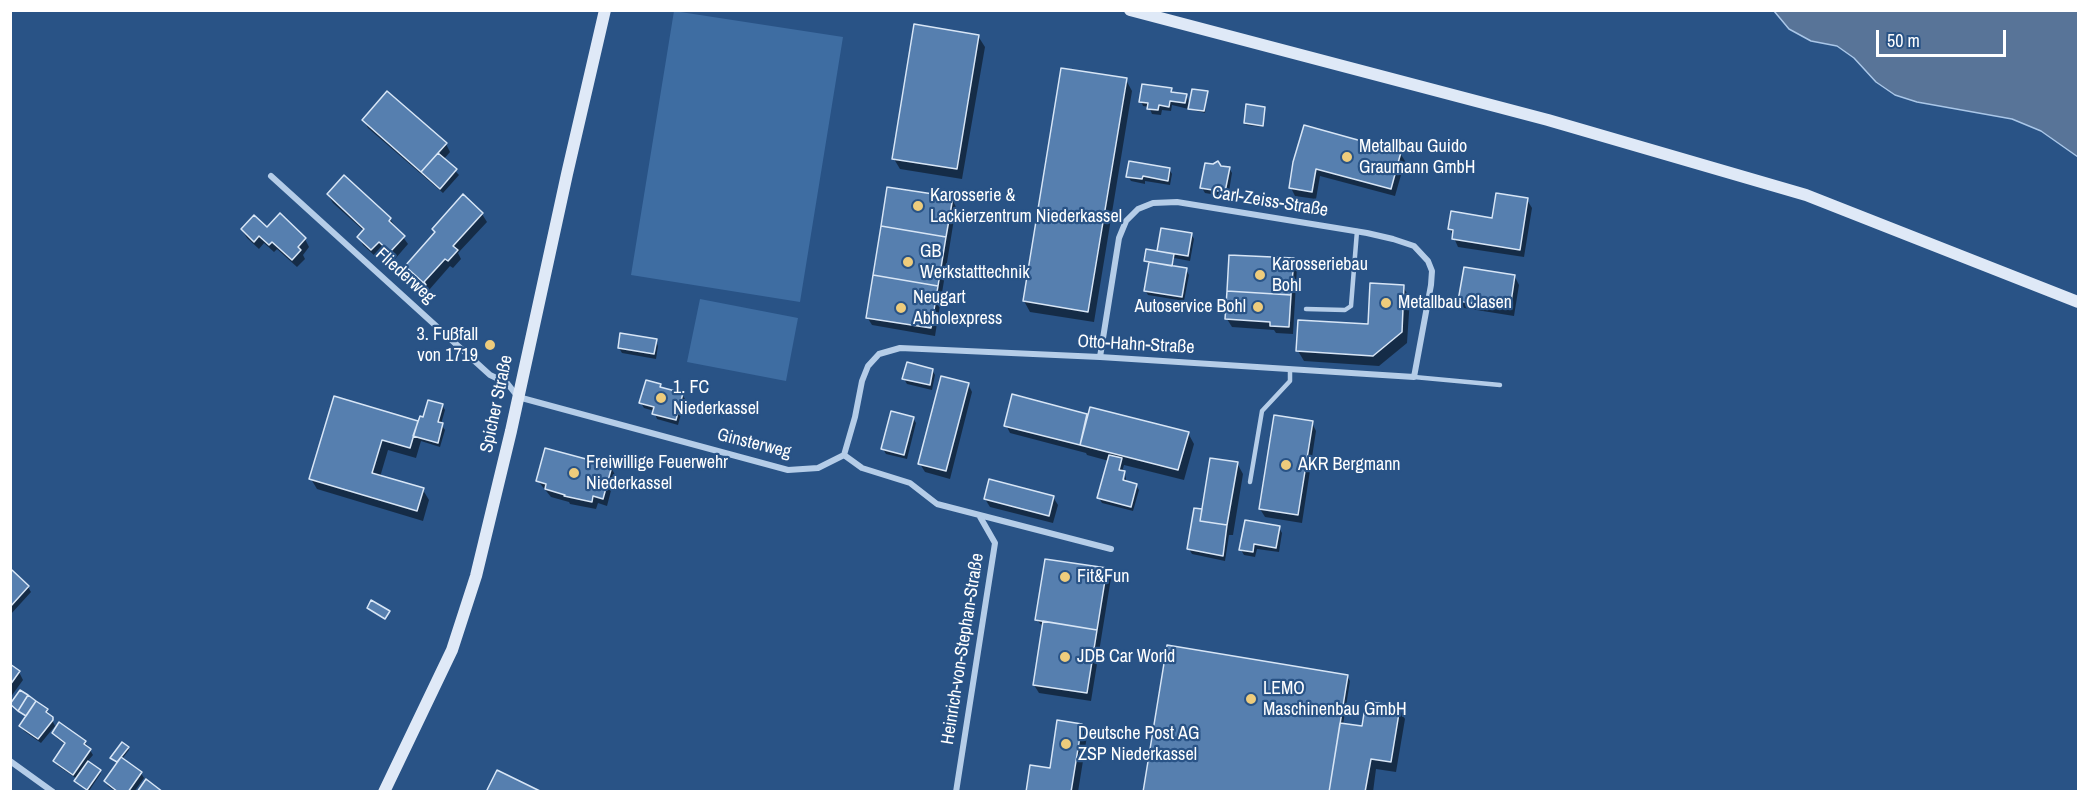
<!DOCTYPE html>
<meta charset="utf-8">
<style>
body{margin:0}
#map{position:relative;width:2089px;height:802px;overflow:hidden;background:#295386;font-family:"Archivo Narrow",sans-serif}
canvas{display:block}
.frame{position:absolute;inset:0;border:12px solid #fff;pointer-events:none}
.scale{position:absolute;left:1876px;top:30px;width:130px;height:27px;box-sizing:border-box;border:3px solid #fff;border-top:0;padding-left:8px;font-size:18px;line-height:21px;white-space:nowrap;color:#fff;-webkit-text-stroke:4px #295386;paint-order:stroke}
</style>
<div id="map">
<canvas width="2089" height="802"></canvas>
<div class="frame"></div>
<div class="scale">50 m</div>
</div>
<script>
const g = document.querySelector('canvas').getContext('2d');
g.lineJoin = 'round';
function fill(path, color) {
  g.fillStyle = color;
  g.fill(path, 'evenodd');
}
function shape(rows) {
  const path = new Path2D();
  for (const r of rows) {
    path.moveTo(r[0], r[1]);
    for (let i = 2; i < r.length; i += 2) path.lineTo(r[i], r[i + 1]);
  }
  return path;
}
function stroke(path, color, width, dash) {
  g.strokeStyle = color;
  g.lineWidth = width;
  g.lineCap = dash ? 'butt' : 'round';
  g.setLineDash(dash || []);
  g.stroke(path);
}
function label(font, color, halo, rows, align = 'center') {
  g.font = font + ' "Archivo Narrow",sans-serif';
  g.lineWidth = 4.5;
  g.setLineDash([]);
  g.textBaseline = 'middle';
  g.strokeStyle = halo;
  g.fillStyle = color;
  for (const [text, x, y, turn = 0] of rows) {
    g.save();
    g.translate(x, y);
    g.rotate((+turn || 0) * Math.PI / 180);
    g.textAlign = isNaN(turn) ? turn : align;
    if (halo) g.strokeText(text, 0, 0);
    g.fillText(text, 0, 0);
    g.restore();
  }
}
fill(shape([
 [674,11,843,37,800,302,631,275],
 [700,299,798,318,786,381,687,362]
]), '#3e6da2');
const water = shape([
 [1774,11,2078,11,2078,157,2041,131,2012,119,1917,102,1895,95,1876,82,1854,58,1837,46,1811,41,1789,29,1774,11]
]);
fill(water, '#587498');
stroke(water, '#aac7e8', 1.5);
fill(shape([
 [978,36,985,47,962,179,900,169,894,159],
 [1126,80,1132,91,1094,322,1030,312,1024,301],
 [1171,90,1173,93,1186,95,1190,104,1207,93,1205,113,1172,105,1171,111,1162,110,1161,115,1152,114,1149,107,1143,106,1141,101],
 [1264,109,1263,127,1246,125,1245,123],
 [364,120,446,144,450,152,444,159,459,175,443,193,368,128],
 [1400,153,1405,161,1395,196,1320,176,1316,199,1295,196,1291,188,1295,163],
 [1220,167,1229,168,1232,173,1228,197,1205,193,1202,188],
 [1169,169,1172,174,1170,185,1145,181,1145,184,1131,181,1128,176],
 [328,195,390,219,408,244,395,259,384,249,376,257,363,245,359,237,364,231,333,203],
 [952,199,956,207,935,336,872,325,867,317],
 [1527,200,1532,208,1524,257,1458,247,1450,229,1493,220],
 [482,214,487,222,458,253,461,259,453,268,450,266,429,290,411,274,406,266],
 [280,215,305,239,309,247,303,255,305,259,297,267,277,249,274,252,264,243,259,249,247,238,242,230,267,229],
 [1162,230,1191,234,1194,239,1190,261,1174,258,1172,267,1186,270,1189,275,1184,301,1148,295,1145,290,1150,264,1145,261,1158,253],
 [1293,259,1297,267,1293,334,1276,333,1274,330,1232,327,1227,319],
 [1515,277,1519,285,1514,316,1464,308,1460,300],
 [1403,287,1410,298,1407,343,1379,366,1304,361,1298,351,1369,325],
 [656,341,658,346,656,359,622,353,619,348],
 [932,370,935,375,932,390,907,384,904,379],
 [968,384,972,392,950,479,925,472,920,464],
 [660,385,662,389,682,394,685,399,678,425,657,419,654,411,644,408,641,403],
 [335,398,417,422,418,425,442,405,445,410,441,424,445,430,440,447,421,441,416,458,388,450,380,477,423,490,429,500,423,521,317,489,311,479],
 [1086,416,1088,419,1188,433,1194,444,1184,480,1124,465,1122,472,1125,475,1123,475,1122,488,1126,475,1126,483,1136,485,1139,490,1133,511,1102,503,1099,498,1109,461,1087,455,1086,453,1010,433,1006,425],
 [913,418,916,423,907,459,886,454,883,449],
 [1312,423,1316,431,1302,523,1265,517,1260,509],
 [1237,463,1243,474,1233,535,1229,535,1225,561,1192,554,1189,549],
 [611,467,615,475,607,506,598,503,596,509,570,504,569,502,551,497,538,481],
 [1053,497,1058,505,1053,523,990,507,985,499],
 [1279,528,1282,533,1279,552,1257,549,1255,557,1244,555,1241,550],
 [1106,570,1111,578,1091,701,1039,693,1034,685,1044,628,1037,620],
 [10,573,28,587,31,592,11,614],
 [10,666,19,672,23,680,10,698],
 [1347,676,1350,681,1343,725,1363,728,1399,708,1405,719,1396,772,1376,769,1373,792,1144,792],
 [12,705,47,710,55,726,41,743,24,731,21,726,27,717],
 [1081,726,1087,736,1078,792,1027,792,1051,769],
 [54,733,85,742,90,750,93,755,87,762,101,773,89,791,77,783,77,779,58,766,55,761,66,745,57,738],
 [128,748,129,750,122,759,141,773,144,778,134,792,116,792,108,786,105,781,118,763,113,760]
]), '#0007');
const building = shape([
 [914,24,979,35,957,169,892,159,914,24],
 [1061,68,1127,78,1088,312,1023,301,1061,68],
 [1142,84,1172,88,1171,92,1187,94,1185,103,1170,101,1169,107,1159,105,1158,110,1147,109,1148,103,1139,102,1142,84],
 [1192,89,1208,91,1204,111,1188,109,1192,89],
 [387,91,447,143,421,172,362,120,387,91],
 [1246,104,1265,107,1263,126,1244,123,1246,104],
 [1304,125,1401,152,1391,189,1316,169,1312,192,1289,188,1293,162,1304,125],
 [438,153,457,169,440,189,421,172,438,153],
 [1129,161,1170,168,1168,181,1143,176,1142,179,1126,177,1129,161],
 [1218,161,1221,166,1230,167,1225,192,1200,188,1205,163,1213,164,1218,161],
 [344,175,391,218,389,221,405,236,390,252,379,242,371,250,357,237,364,229,327,194,344,175],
 [887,187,953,197,946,237,881,226,887,187],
 [1496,193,1528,198,1520,250,1452,239,1453,230,1448,229,1451,211,1492,218,1496,193],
 [463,194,483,213,453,246,458,250,448,261,445,259,424,282,426,285,405,266,435,232,432,229,463,194],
 [280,213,306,238,298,247,301,250,292,260,272,242,269,245,259,236,254,242,241,229,254,215,267,227,280,213],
 [881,226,946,237,938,286,873,275,881,226],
 [1161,228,1192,233,1188,256,1157,251,1161,228],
 [1146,249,1174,254,1172,266,1144,261,1146,249],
 [1229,255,1294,258,1291,295,1227,291,1229,255],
 [1149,262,1187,268,1182,297,1144,291,1149,262],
 [1464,267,1515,275,1510,309,1458,301,1464,267],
 [873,275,938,286,931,328,866,318,873,275],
 [1370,283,1404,285,1402,332,1373,356,1296,351,1298,320,1368,324,1370,283],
 [1227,291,1291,295,1289,327,1270,326,1270,322,1225,319,1227,291],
 [620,333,657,339,654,354,618,348,620,333],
 [907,362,933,369,930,385,902,379,907,362],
 [941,376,969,383,946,471,918,464,941,376],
 [646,380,661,384,660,387,683,393,676,420,652,414,654,407,639,403,646,380],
 [1012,394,1087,414,1080,445,1004,426,1012,394],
 [334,396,418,421,410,448,382,440,372,473,424,488,417,511,309,479,334,396],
 [428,400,443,404,438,422,443,423,438,443,413,436,420,416,423,417,428,400],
 [1090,407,1189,432,1178,470,1080,445,1090,407],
 [891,411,914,417,904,455,881,449,891,411],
 [1274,415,1313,421,1298,515,1259,509,1274,415],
 [545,448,612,466,603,499,593,496,592,502,564,496,565,495,545,489,546,484,536,481,545,448],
 [1109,455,1122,458,1119,470,1125,471,1123,480,1137,484,1131,507,1097,498,1109,455],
 [1210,458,1238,462,1227,525,1200,521,1210,458],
 [989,479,1054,496,1049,516,984,499,989,479],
 [1194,508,1202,509,1200,521,1227,525,1223,556,1187,549,1194,508],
 [1245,520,1280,526,1276,548,1254,544,1253,552,1239,550,1245,520],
 [1045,559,1107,568,1097,630,1035,620,1045,559],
 [12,570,29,586,10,607,10,571,12,570],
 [371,600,390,611,385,619,367,608,371,600],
 [1043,621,1097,630,1087,693,1033,685,1043,621],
 [1167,645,1348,675,1329,792,1143,792,1167,645],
 [10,664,20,671,10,685,10,664],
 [20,690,28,695,18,711,10,704,20,690],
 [28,695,36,701,26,716,18,711,28,695],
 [36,701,48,709,46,712,53,717,53,720,38,739,19,726,36,701],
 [1366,701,1400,707,1391,762,1371,759,1365,792,1329,792,1340,723,1362,726,1366,701],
 [1057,720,1082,724,1071,792,1026,792,1030,765,1050,768,1057,720],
 [59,722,86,741,84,744,91,749,73,775,53,761,65,743,52,733,59,722],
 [122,742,129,747,117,762,110,758,122,742],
 [121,757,142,772,128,792,118,792,104,781,121,757],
 [88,761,101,770,87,790,74,781,88,761],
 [497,770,542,792,486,792,497,770],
 [146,779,163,792,137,792,146,779]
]);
fill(building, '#567faf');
stroke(building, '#d8e6f6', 1.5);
stroke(shape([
 [1306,309,1345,310,1351,306,1357,231],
 [1414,377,1500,385],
 [1250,482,1262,411,1290,381,1290,369]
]), '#b5cde8', 4.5);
stroke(shape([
 [271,176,490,375,507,383,518,397,788,470,818,468,844,455],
 [844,455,855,417,862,381,868,366,879,354,900,348,1100,357,1414,377,1431,285,1432,271,1428,261,1414,246,1393,239,1367,233,1177,202,1153,203,1138,209,1126,221,1119,238,1100,357],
 [844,455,862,468,910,483,937,504,1111,549],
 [10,761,53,792],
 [956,792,995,543,979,515]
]), '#b5cde8', 6);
stroke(shape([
 [1130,10,1548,120,1806,195,2078,302],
 [384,792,452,650,476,576,511,431,567,174,605,10]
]), '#dfe9f7', 12);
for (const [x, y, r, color] of [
 [1347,157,6,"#eecc7c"],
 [918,206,6,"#eecc7c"],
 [908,262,6,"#eecc7c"],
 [1260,275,6,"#eecc7c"],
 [1386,303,6,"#eecc7c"],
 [1258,307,6,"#eecc7c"],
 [901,308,6,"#eecc7c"],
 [490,345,6,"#eecc7c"],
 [661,398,6,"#eecc7c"],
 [1286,465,6,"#eecc7c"],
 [574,473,6,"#eecc7c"],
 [1065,577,6,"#eecc7c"],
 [1065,657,6,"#eecc7c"],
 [1251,699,6,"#eecc7c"],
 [1066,744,6,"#eecc7c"]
]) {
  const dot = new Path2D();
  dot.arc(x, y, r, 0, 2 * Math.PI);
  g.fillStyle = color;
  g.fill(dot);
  stroke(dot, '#295386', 2);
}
label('18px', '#fff', '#295386', [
 ["Metallbau Guido",1359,147],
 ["Graumann GmbH",1359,168],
 ["Karosserie &",930,196],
 ["Lackierzentrum Niederkassel",930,217],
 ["GB",920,252],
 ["Werkstatttechnik",920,273],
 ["Karosseriebau",1272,265],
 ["Bohl",1272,286],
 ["Neugart",913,298],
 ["Abholexpress",913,319],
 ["Metallbau Clasen",1398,303],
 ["Autoservice Bohl",1246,307,"right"],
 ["3. Fußfall",478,335,"right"],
 ["von 1719",478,356,"right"],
 ["1. FC",673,388],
 ["Niederkassel",673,409],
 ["Freiwillige Feuerwehr",586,463],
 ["Niederkassel",586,484],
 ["AKR Bergmann",1298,465],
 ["Fit&Fun",1077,577],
 ["JDB Car World",1077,657],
 ["LEMO",1263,689],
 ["Maschinenbau GmbH",1263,710],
 ["Deutsche Post AG",1078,734],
 ["ZSP Niederkassel",1078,755]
], 'left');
label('18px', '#fff', '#295386', [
 ["Carl-Zeiss-Straße",1270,202,9],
 ["Fliederweg",405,276,42],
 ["Otto-Hahn-Straße",1136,345,3],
 ["Spicher Straße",497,404,-78],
 ["Ginsterweg",754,444,14],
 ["Heinrich-von-Stephan-Straße",963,649,-81]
]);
</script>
